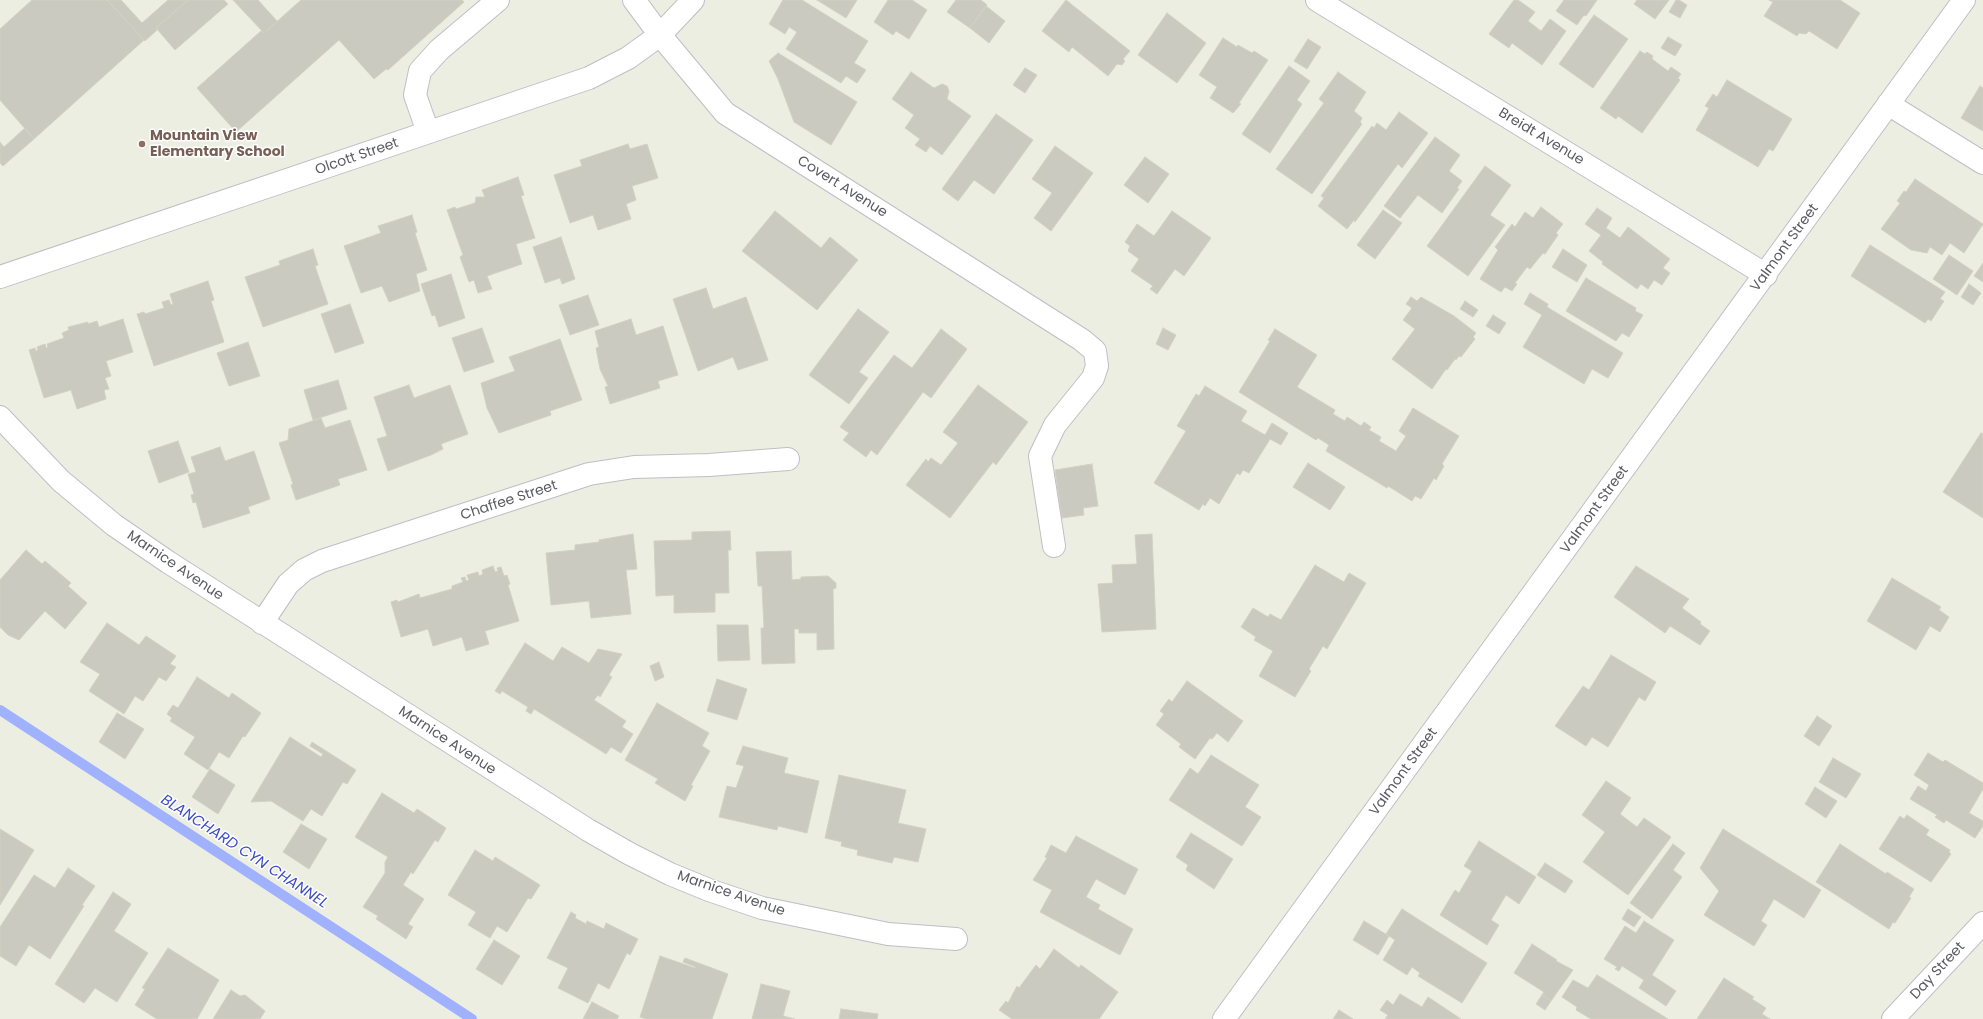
<!DOCTYPE html>
<style>
body{margin:0}
canvas{display:block;background:#eceee2}
</style>
<canvas width="1983" height="1019"></canvas>
<script>
const g = document.querySelector('canvas').getContext('2d');
g.lineJoin = 'round';
function shape(rows) {
  const path = new Path2D();
  for (const r of rows) {
    path.moveTo(r[0], r[1]);
    for (let i = 2; i < r.length; i += 2) path.lineTo(r[i], r[i + 1]);
  }
  return path;
}
function stroke(path, color, width, dash) {
  g.strokeStyle = color;
  g.lineWidth = width;
  g.lineCap = dash ? 'butt' : 'round';
  g.setLineDash(dash || []);
  g.stroke(path);
}
function fill(path, color) {
  g.fillStyle = color;
  g.fill(path, 'evenodd');
}
function label(font, color, halo, rows, align = 'center') {
  g.font = font + ' Poppins,sans-serif';
  g.lineWidth = 3;
  g.setLineDash([]);
  g.textBaseline = 'middle';
  g.strokeStyle = halo;
  g.fillStyle = color;
  for (const [text, x, y, turn = 0] of rows) {
    g.save();
    g.translate(x, y);
    g.rotate((+turn || 0) * Math.PI / 180);
    g.textAlign = isNaN(turn) ? turn : align;
    if (halo) g.strokeText(text, 0, 0);
    g.fillText(text, 0, 0);
    g.restore();
  }
}
stroke(shape([
 [0,710,472,1019]
]), '#a0b1ff', 10);
const building = shape([
 [32,0,107,0,144,40,34,139,0,100,0,29,32,0],
 [107,0,121,0,142,23,168,0,188,0,156,28,157,30,145,41,107,0],
 [188,0,224,0,228,4,175,50,156,28,188,0],
 [233,0,258,0,277,21,264,33,233,0],
 [301,0,462,0,464,2,388,70,386,69,374,79,339,40,236,132,197,88,261,31,264,33,301,0],
 [783,0,802,0,868,41,854,63,866,70,857,83,846,76,841,83,786,49,797,32,789,27,785,34,769,24,783,0],
 [817,0,857,0,846,18,817,0],
 [888,0,912,0,927,10,909,39,896,31,893,35,874,22,888,0],
 [956,0,981,0,987,5,970,28,947,12,956,0],
 [1066,0,1130,51,1123,59,1125,61,1122,65,1117,64,1108,76,1072,47,1069,52,1042,31,1066,0],
 [1514,0,1518,0,1535,12,1528,21,1541,31,1550,19,1566,31,1542,65,1512,43,1509,48,1489,34,1514,0],
 [1564,0,1597,0,1586,16,1584,15,1577,25,1556,11,1564,0],
 [1637,0,1669,0,1655,19,1634,4,1637,0],
 [1676,0,1679,0,1687,5,1680,18,1669,12,1676,0],
 [1769,0,1840,0,1860,13,1837,49,1809,31,1806,34,1799,33,1797,36,1764,16,1773,2,1769,0],
 [986,6,1005,21,989,43,970,28,986,6],
 [1167,13,1206,43,1177,83,1138,55,1167,13],
 [1594,15,1628,39,1593,88,1559,64,1594,15],
 [1668,37,1682,45,1675,56,1661,48,1668,37],
 [1223,38,1237,47,1238,45,1252,53,1254,51,1268,60,1239,103,1241,104,1233,113,1210,98,1217,87,1199,75,1223,38],
 [1308,39,1321,47,1307,69,1294,61,1308,39],
 [1640,51,1645,54,1647,52,1653,56,1652,59,1668,71,1671,67,1681,74,1678,78,1680,80,1642,133,1618,116,1616,119,1600,108,1640,51],
 [778,53,857,102,831,145,794,122,778,79,769,61,778,53],
 [1289,66,1310,81,1297,100,1302,104,1270,153,1242,134,1289,66],
 [1025,68,1037,75,1025,93,1013,85,1025,68],
 [911,72,934,88,942,84,947,86,949,91,947,99,971,116,942,155,930,146,926,152,915,145,920,139,905,128,914,115,892,99,911,72],
 [1338,72,1366,92,1354,111,1362,118,1360,122,1362,124,1312,194,1276,169,1324,103,1319,99,1338,72],
 [1727,80,1792,119,1773,151,1769,149,1758,167,1696,130,1709,108,1705,106,1713,94,1717,97,1727,80],
 [1980,86,1983,88,1983,131,1961,118,1980,86],
 [1399,112,1428,133,1402,168,1398,164,1355,222,1354,220,1347,229,1318,206,1324,198,1321,196,1372,126,1374,128,1377,123,1386,130,1399,112],
 [996,114,1033,140,994,194,974,180,958,201,942,189,996,114],
 [25,128,34,139,3,166,0,163,0,142,4,147,25,128],
 [1435,137,1460,155,1449,171,1462,181,1457,188,1459,189,1442,213,1418,195,1400,218,1384,206,1435,137],
 [628,144,630,149,647,144,658,178,632,186,636,200,626,204,631,219,598,230,593,215,570,223,554,175,582,166,580,160,628,144],
 [1055,146,1093,173,1051,231,1034,218,1052,193,1032,179,1055,146],
 [1145,157,1169,174,1148,203,1124,185,1145,157],
 [1485,166,1511,185,1490,215,1505,225,1468,276,1427,246,1485,166],
 [518,177,524,195,521,196,535,238,516,244,522,264,487,276,492,289,478,293,474,280,469,282,460,257,463,255,447,210,455,207,456,209,475,203,476,197,485,197,482,190,518,177],
 [1915,179,1983,224,1964,253,1950,243,1942,255,1930,247,1927,253,1911,250,1881,229,1900,203,1897,201,1904,191,1906,192,1915,179],
 [1541,207,1563,224,1556,233,1558,235,1545,254,1543,253,1530,269,1527,267,1515,283,1517,284,1512,291,1505,287,1501,292,1480,279,1498,250,1495,247,1512,224,1515,227,1525,212,1533,218,1541,207],
 [1597,208,1612,218,1606,228,1620,238,1628,227,1670,259,1663,268,1670,273,1662,285,1654,280,1648,289,1641,284,1637,289,1602,264,1603,262,1589,251,1601,235,1585,224,1597,208],
 [1383,210,1402,223,1375,259,1357,245,1383,210],
 [775,211,821,248,830,237,858,260,817,310,742,251,775,211],
 [1172,211,1211,238,1184,276,1175,269,1157,294,1150,289,1153,286,1131,271,1139,259,1128,251,1130,246,1125,242,1137,224,1154,236,1172,211],
 [412,215,417,232,415,233,427,270,416,274,420,291,389,302,382,286,361,293,344,246,381,233,378,226,412,215],
 [561,237,575,279,562,284,560,278,545,283,533,247,561,237],
 [1870,245,1945,292,1940,299,1944,301,1931,321,1928,319,1925,323,1851,276,1870,245],
 [313,249,318,265,315,266,328,304,263,327,245,277,280,265,279,261,313,249],
 [1563,249,1587,265,1577,282,1552,267,1563,249],
 [1949,255,1973,271,1957,295,1933,279,1949,255],
 [1983,263,1983,282,1974,276,1983,263],
 [451,274,465,318,439,327,435,315,432,316,421,284,451,274],
 [1586,278,1636,308,1635,311,1643,315,1629,337,1622,333,1616,341,1566,311,1586,278],
 [208,281,214,300,211,301,224,342,154,366,137,314,144,312,145,314,164,308,162,302,169,300,171,305,173,304,170,294,208,281],
 [1969,284,1981,293,1973,305,1961,297,1969,284],
 [706,288,713,309,746,297,768,360,738,370,733,357,698,371,673,299,706,288],
 [1530,293,1548,304,1547,307,1623,353,1608,378,1592,369,1584,384,1523,347,1542,315,1524,304,1530,293],
 [588,295,599,325,570,335,559,305,588,295],
 [1411,297,1417,301,1421,297,1454,316,1476,333,1473,337,1475,339,1461,357,1459,356,1456,360,1455,359,1447,370,1446,369,1432,389,1392,359,1415,329,1403,320,1412,308,1406,304,1411,297],
 [1465,301,1478,310,1473,317,1460,309,1465,301],
 [350,304,364,343,335,353,321,314,350,304],
 [858,309,889,332,859,372,868,378,849,404,809,375,858,309],
 [1493,315,1506,323,1499,334,1486,326,1493,315],
 [123,319,133,352,106,361,111,376,105,378,109,389,104,390,106,399,77,409,71,390,44,398,29,350,35,348,36,351,38,350,37,347,45,344,46,348,48,347,47,344,64,338,62,333,69,330,68,327,88,322,88,324,97,321,99,327,123,319],
 [631,319,636,335,663,326,678,375,658,381,660,388,610,404,605,387,608,386,600,369,596,348,599,347,595,331,631,319],
 [482,328,494,362,464,372,452,338,482,328],
 [1163,328,1176,335,1168,350,1156,344,1163,328],
 [941,329,967,349,931,398,923,392,877,455,871,450,866,457,843,440,849,433,840,427,894,355,912,368,941,329],
 [1275,329,1317,355,1297,387,1335,410,1333,414,1345,421,1347,417,1361,426,1364,422,1371,427,1369,430,1381,437,1379,441,1396,451,1406,436,1399,431,1413,408,1459,436,1442,464,1444,466,1436,480,1434,478,1421,499,1415,496,1412,501,1388,486,1387,488,1326,451,1329,445,1318,438,1316,440,1239,392,1270,341,1268,340,1275,329],
 [560,339,582,400,550,411,551,415,499,433,487,408,481,383,515,371,509,357,560,339],
 [248,342,260,376,229,386,217,353,248,342],
 [338,380,347,409,313,420,304,390,338,380],
 [409,385,414,398,450,385,468,434,441,444,443,449,431,455,388,471,377,439,387,436,374,397,409,385],
 [978,385,1028,422,996,465,993,462,950,518,906,485,926,459,928,462,931,458,941,465,958,443,943,432,978,385],
 [1205,386,1247,411,1241,421,1265,435,1272,423,1288,433,1281,445,1270,439,1249,473,1243,470,1240,475,1237,473,1219,504,1210,498,1205,506,1203,504,1199,510,1154,483,1186,431,1177,426,1196,394,1199,396,1205,386],
 [321,418,325,428,350,420,367,470,338,479,340,485,296,500,291,485,293,484,279,443,288,440,289,429,321,418],
 [1981,433,1983,434,1983,518,1943,492,1981,433],
 [178,441,189,472,159,483,148,451,178,441],
 [220,447,225,461,254,451,270,499,248,507,250,513,203,528,196,502,193,503,191,495,194,494,188,474,196,472,191,457,220,447],
 [1308,463,1345,487,1330,510,1293,487,1308,463],
 [1092,464,1098,506,1083,508,1084,515,1062,518,1055,470,1092,464],
 [730,531,731,550,728,550,729,593,715,593,715,612,674,613,674,595,656,596,654,541,692,540,692,532,730,531],
 [633,534,637,569,626,570,631,614,591,618,589,601,551,605,546,553,575,550,575,545,599,542,599,540,633,534],
 [1152,534,1156,629,1102,632,1098,584,1113,583,1112,565,1137,564,1135,535,1152,534],
 [26,550,42,564,45,561,71,583,68,586,87,603,65,629,45,611,19,640,8,635,0,627,0,580,26,550],
 [791,551,792,580,801,579,801,577,828,576,836,583,836,588,833,589,834,649,817,650,817,633,799,633,799,629,794,629,795,663,762,664,761,628,764,628,762,586,758,586,756,552,791,551],
 [1315,565,1344,582,1349,573,1366,583,1327,649,1323,646,1309,669,1311,671,1295,697,1259,676,1273,651,1254,640,1256,637,1241,627,1253,608,1268,617,1270,614,1281,620,1315,565],
 [493,566,495,572,498,571,497,568,501,567,504,576,507,575,510,584,508,585,519,621,485,631,489,644,466,651,462,637,433,646,428,629,401,637,391,602,397,600,398,602,419,594,420,598,452,589,452,586,463,582,461,578,465,577,466,581,469,580,467,575,478,572,479,576,483,574,482,570,493,566],
 [1636,566,1689,599,1682,608,1701,622,1700,624,1710,631,1700,645,1670,626,1665,633,1614,597,1636,566],
 [1892,578,1941,607,1939,610,1949,617,1940,632,1930,626,1916,650,1867,621,1892,578],
 [107,623,139,645,146,636,176,656,170,664,176,667,166,681,159,677,143,701,135,696,124,714,89,691,100,674,80,662,107,623],
 [717,625,748,625,750,660,718,661,717,625],
 [525,643,553,661,562,647,589,663,598,649,622,654,609,675,612,677,600,697,598,695,594,700,626,721,622,727,633,734,621,753,611,747,606,754,534,709,531,714,526,711,528,707,502,691,500,694,495,691,525,643],
 [1611,655,1656,682,1645,701,1639,697,1608,747,1592,737,1586,746,1555,726,1583,686,1589,690,1611,655],
 [659,662,664,677,655,681,650,666,659,662],
 [197,677,229,698,232,693,261,713,245,737,243,736,229,758,219,752,208,770,184,754,195,737,170,721,172,718,167,714,173,705,178,708,197,677],
 [717,679,747,689,737,720,707,711,717,679],
 [1187,681,1243,721,1228,742,1217,733,1212,739,1210,738,1195,759,1179,747,1181,744,1156,725,1164,714,1160,711,1169,699,1172,702,1187,681],
 [657,703,709,733,702,746,710,751,691,785,693,786,685,801,655,783,658,779,625,760,657,703],
 [117,713,144,729,125,759,99,742,117,713],
 [1817,716,1832,726,1819,746,1804,736,1817,716],
 [290,737,321,757,323,754,310,746,312,742,356,770,347,784,343,782,322,816,311,809,303,821,271,801,251,802,290,737],
 [743,746,788,758,784,773,819,781,807,833,778,826,777,830,719,817,727,786,736,788,744,766,736,764,743,746],
 [1928,753,1943,762,1945,760,1983,783,1983,789,1969,813,1983,821,1983,826,1975,838,1946,820,1944,823,1935,817,1937,815,1910,799,1918,786,1926,791,1929,785,1914,775,1928,753],
 [1211,755,1259,785,1245,807,1261,817,1242,846,1169,800,1190,768,1198,774,1211,755],
 [1833,758,1861,774,1846,798,1819,782,1833,758],
 [210,769,235,785,218,814,192,797,210,769],
 [839,775,906,790,898,823,926,829,918,862,894,857,892,863,857,855,858,850,841,846,842,842,825,838,839,775],
 [1606,781,1631,798,1620,814,1637,827,1644,818,1671,837,1628,895,1583,862,1605,832,1582,815,1606,781],
 [1815,787,1837,801,1826,818,1805,804,1815,787],
 [382,793,414,813,417,809,446,828,438,842,435,840,413,874,411,872,403,885,424,899,408,924,413,927,406,939,376,919,378,916,363,907,385,873,385,862,388,857,355,837,382,793],
 [1907,815,1929,830,1926,835,1950,850,1949,852,1951,854,1931,882,1879,849,1900,816,1904,819,1907,815],
 [301,824,327,839,309,869,283,852,301,824],
 [0,829,34,850,0,905,0,829],
 [1723,829,1821,890,1804,918,1774,899,1761,921,1767,925,1754,946,1704,915,1719,891,1700,868,1723,829],
 [1191,833,1233,859,1214,889,1186,870,1188,865,1176,857,1191,833],
 [1076,836,1138,869,1125,895,1096,879,1086,897,1100,905,1098,909,1133,929,1120,955,1040,912,1052,890,1033,880,1047,858,1045,857,1051,845,1066,853,1076,836],
 [1479,841,1536,877,1519,904,1506,895,1491,920,1499,925,1487,945,1440,915,1455,890,1459,893,1472,871,1464,866,1479,841],
 [1673,844,1685,853,1673,870,1682,877,1652,919,1630,903,1673,844],
 [1840,844,1886,874,1887,872,1914,889,1909,897,1911,898,1895,923,1893,922,1889,929,1816,882,1840,844],
 [475,850,493,861,495,857,540,885,531,899,528,898,507,932,497,926,490,938,468,925,476,912,448,895,475,850],
 [1545,863,1573,881,1565,893,1537,875,1545,863],
 [68,868,95,886,82,905,84,906,50,959,29,945,16,966,0,956,0,927,34,875,55,888,68,868],
 [113,892,131,904,114,931,148,953,117,1002,95,988,84,1003,55,984,113,892],
 [1402,909,1487,963,1462,1003,1418,976,1420,973,1412,967,1407,975,1383,960,1395,940,1386,934,1402,909],
 [1628,909,1641,917,1634,927,1622,919,1628,909],
 [571,912,576,915,575,918,586,924,587,921,604,929,606,923,638,939,630,955,627,953,609,989,598,983,588,1003,558,988,568,968,547,958,571,912],
 [1364,921,1389,936,1378,955,1353,940,1364,921],
 [1644,921,1674,940,1652,975,1676,991,1666,1006,1639,988,1644,980,1622,966,1619,971,1615,969,1617,967,1604,959,1625,926,1636,933,1644,921],
 [494,940,520,956,502,985,476,969,494,940],
 [1532,944,1557,960,1556,961,1573,970,1551,1001,1542,995,1544,992,1514,973,1532,944],
 [168,948,219,980,197,1019,157,1019,135,1005,145,989,142,988,168,948],
 [1054,949,1079,968,1081,965,1118,992,1099,1019,1012,1019,999,1010,1006,1001,1008,1003,1017,986,1019,988,1036,965,1040,969,1054,949],
 [660,956,695,968,696,967,683,962,685,958,728,974,712,1019,646,1019,640,1017,660,956],
 [1597,975,1668,1019,1591,1019,1576,1010,1577,1007,1562,997,1573,980,1588,988,1597,975],
 [1724,978,1754,997,1752,999,1766,1008,1762,1014,1770,1019,1697,1019,1724,978],
 [761,984,790,991,783,1016,795,1019,752,1019,761,984],
 [231,990,240,996,245,995,265,1011,260,1019,213,1019,231,990],
 [1400,994,1422,1007,1428,997,1461,1019,1385,1019,1388,1015,1380,1010,1387,1000,1393,1005,1400,994],
 [1542,995,1551,1001,1545,1010,1536,1004,1542,995],
 [592,1002,619,1016,617,1019,583,1019,592,1002],
 [841,1009,878,1014,877,1019,839,1019,841,1009],
 [1339,1010,1353,1019,1333,1019,1339,1010]
]);
fill(building, '#cacac1');
stroke(building, '#d1d2c0', 1);
const minor = shape([
 [634,0,660,35,725,113,1082,340,1095,351,1097,366,1093,378,1055,425,1040,456,1054,546],
 [1317,0,1766,275],
 [1888,104,1983,163],
 [428,132,415,95,420,71,439,50,498,0],
 [0,277,589,78,628,58,660,35,693,0],
 [0,417,61,481,114,525,168,562,588,830,630,854,670,874,709,890,762,908,888,934,956,939],
 [262,623,288,584,304,570,322,561,589,474,634,467,709,465,788,459],
 [1224,1019,1964,0],
 [1893,1019,1983,923]
]);
stroke(minor, '#bfbec6', 24);
stroke(minor, '#fff', 22);
for (const [x, y, r, color] of [
 [142,144,4,"#8d6e63"]
]) {
  const dot = new Path2D();
  dot.arc(x, y, r, 0, 2 * Math.PI);
  g.fillStyle = color;
  g.fill(dot);
  stroke(dot, '#fff', 1.5);
}
label('bold 14px', '#785e54', '#fff', [
 ["Mountain View",150,136],
 ["Elementary School",150,152]
], 'left');
label('14px', '#5a5b63', '#fff', [
 ["Breidt Avenue",1541,137,31],
 ["Olcott Street",357,157,-19],
 ["Covert Avenue",842,187,32],
 ["Valmont Street",1785,248,-54],
 ["Chaffee Street",509,501,-18],
 ["Valmont Street",1595,510,-54],
 ["Marnice Avenue",175,566,34],
 ["Marnice Avenue",447,741,33],
 ["Valmont Street",1404,772,-54],
 ["Marnice Avenue",731,894,19],
 ["Day Street",1938,971,-47]
]);
label('italic 15px', '#3f4dc7', '#fff', [
 ["BLANCHARD CYN CHANNEL",244,852,33]
]);
</script>
